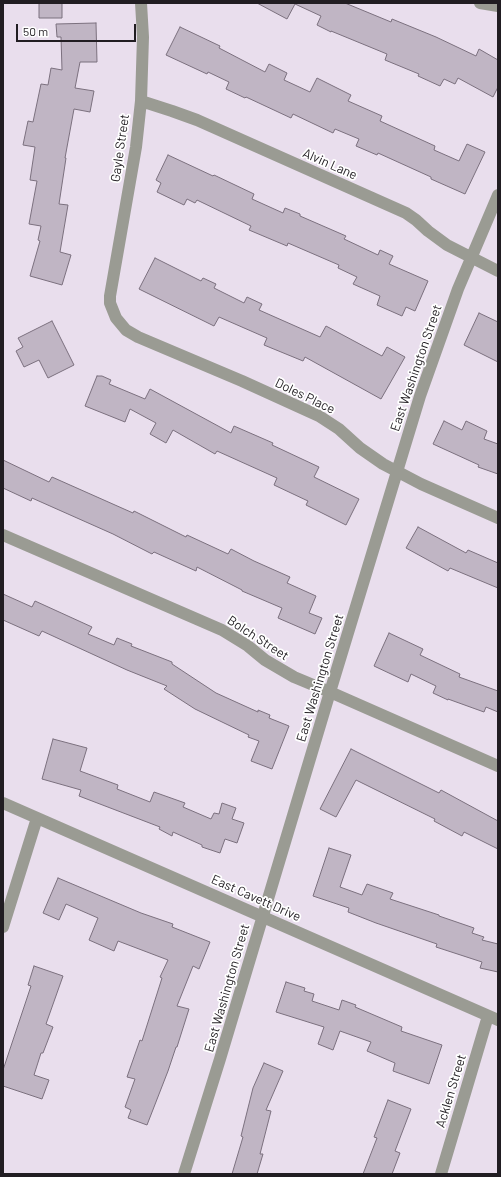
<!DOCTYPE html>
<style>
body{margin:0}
#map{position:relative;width:501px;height:1177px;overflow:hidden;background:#e9deed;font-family:Barlow,sans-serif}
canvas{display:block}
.frame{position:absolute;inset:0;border:4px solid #211d22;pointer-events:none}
.scale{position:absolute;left:16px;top:24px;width:120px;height:18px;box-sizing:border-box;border:2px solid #211d22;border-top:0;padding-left:5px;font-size:12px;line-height:14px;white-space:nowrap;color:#211d22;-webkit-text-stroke:3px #fff;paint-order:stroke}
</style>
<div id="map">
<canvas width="501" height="1177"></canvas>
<div class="frame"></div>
<div class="scale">50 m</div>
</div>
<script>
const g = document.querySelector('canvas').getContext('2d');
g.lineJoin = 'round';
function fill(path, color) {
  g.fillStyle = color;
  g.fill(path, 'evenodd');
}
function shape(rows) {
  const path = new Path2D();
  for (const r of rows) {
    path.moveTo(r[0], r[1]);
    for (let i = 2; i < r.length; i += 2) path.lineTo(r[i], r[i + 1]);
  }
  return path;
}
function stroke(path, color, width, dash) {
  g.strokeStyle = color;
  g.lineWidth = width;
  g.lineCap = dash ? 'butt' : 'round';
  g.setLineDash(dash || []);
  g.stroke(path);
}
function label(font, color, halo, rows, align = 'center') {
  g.font = font + ' Barlow,sans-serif';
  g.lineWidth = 3.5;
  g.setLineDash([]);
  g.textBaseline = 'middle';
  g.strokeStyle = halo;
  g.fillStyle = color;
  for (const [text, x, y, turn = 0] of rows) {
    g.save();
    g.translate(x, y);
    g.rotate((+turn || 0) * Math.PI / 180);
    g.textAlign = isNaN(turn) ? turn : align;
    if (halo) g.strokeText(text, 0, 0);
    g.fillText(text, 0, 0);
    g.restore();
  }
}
const building = shape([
 [39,3,62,3,62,18,39,18,39,3],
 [257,3,345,3,391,22,392,19,436,37,476,56,479,49,498,60,498,87,493,97,458,78,455,84,444,79,440,86,418,76,419,74,385,60,387,54,331,31,331,32,317,25,321,16,295,4,287,19,257,3],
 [96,23,97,62,80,62,75,88,94,91,90,112,74,109,65,158,66,158,59,204,68,205,60,252,71,255,62,285,30,276,40,241,38,240,41,226,29,224,37,181,30,180,35,147,23,145,28,121,33,122,41,84,48,85,51,68,62,70,61,37,57,37,56,24,96,23],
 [180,27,220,46,219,48,265,72,269,64,287,73,284,80,310,92,317,78,351,95,348,101,382,116,380,121,435,146,434,150,459,161,467,144,485,152,465,194,431,179,431,177,378,153,377,155,356,146,359,139,335,129,333,133,293,114,291,118,246,97,245,98,226,89,229,82,208,72,207,74,166,55,180,27],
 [168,155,213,176,214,175,254,194,252,199,283,213,285,208,300,214,300,216,346,236,344,239,378,255,380,250,393,256,389,264,428,281,415,311,406,307,402,316,377,305,380,296,353,284,357,277,338,268,339,265,288,243,287,246,249,230,251,226,197,200,195,203,187,199,184,205,157,192,161,183,156,180,168,155],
 [155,258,201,281,203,278,216,284,214,288,244,303,247,297,262,304,259,310,320,337,326,326,382,356,387,347,405,357,381,399,305,357,303,361,264,345,267,338,219,317,214,326,139,289,155,258],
 [479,313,498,322,498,362,464,345,479,313],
 [52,321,74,365,48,378,39,360,24,367,16,351,23,347,18,338,52,321],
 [97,376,102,376,111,380,109,384,145,399,150,389,231,433,234,426,273,443,272,445,319,467,314,477,359,499,346,525,306,505,308,501,274,485,277,478,217,451,215,454,173,430,166,443,150,434,156,423,130,409,125,422,85,406,97,376],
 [444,421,462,430,466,421,487,431,484,439,498,444,498,474,478,467,479,465,433,444,444,421],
 [3,460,49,482,52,477,133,513,134,511,186,537,187,535,228,554,231,549,254,561,290,577,287,583,316,596,309,613,322,618,315,634,278,618,282,608,242,591,242,590,197,567,196,571,154,552,152,554,113,534,32,498,31,501,3,488,3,460],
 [418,527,466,553,468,550,498,563,498,588,450,568,448,571,406,548,418,527],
 [3,594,32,607,35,601,92,627,88,634,114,645,117,638,132,644,131,646,172,662,172,664,216,693,258,712,258,710,270,715,269,718,289,726,272,769,251,761,259,741,248,737,249,735,195,709,164,689,167,686,127,670,42,631,39,636,3,620,3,594],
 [389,633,423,649,420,655,460,674,459,677,498,691,498,712,486,707,484,712,448,699,448,700,433,693,436,686,411,674,408,682,374,666,389,633],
 [53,739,87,748,80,771,118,785,117,789,150,802,154,792,185,803,183,807,211,819,214,813,219,814,222,803,236,808,232,819,244,823,237,843,225,839,220,853,202,847,202,845,173,832,172,836,159,829,160,827,79,796,81,790,42,779,53,739],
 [351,749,439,793,441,790,498,821,498,849,464,832,462,836,434,821,435,819,356,780,336,817,320,809,351,749],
 [329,848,351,855,340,887,362,895,367,884,393,893,390,899,439,915,439,916,474,928,472,933,484,937,482,940,498,944,498,972,480,968,482,962,436,947,437,944,376,923,348,912,349,908,313,896,329,848],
 [58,878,141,913,173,924,172,927,210,942,199,969,193,966,177,1006,189,1009,177,1047,176,1047,168,1071,147,1125,128,1118,131,1110,125,1107,135,1079,127,1077,140,1040,142,1041,162,978,160,977,168,960,118,941,114,951,89,940,98,918,66,904,59,920,43,913,58,878],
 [34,966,63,976,46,1024,53,1027,43,1053,41,1053,34,1075,49,1080,42,1099,3,1086,3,1070,31,986,28,985,34,966],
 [286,982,305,988,304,991,314,994,312,1001,339,1010,342,1000,356,1005,355,1007,402,1027,401,1031,442,1045,429,1084,393,1071,395,1063,367,1051,371,1042,340,1031,333,1050,318,1044,324,1027,276,1012,286,982],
 [264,1063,283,1071,266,1110,271,1111,260,1154,263,1154,257,1174,232,1174,243,1137,241,1136,253,1088,264,1063],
 [388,1100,411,1109,395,1151,400,1153,392,1174,363,1174,377,1138,374,1137,388,1100]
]);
fill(building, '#c0b5c4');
stroke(building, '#7b707e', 1);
stroke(shape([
 [141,3,143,37,141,101,136,147,110,296,110,303,116,318,126,330,138,337,242,381,319,416,339,429,360,448,383,464,421,484,498,518],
 [480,3,498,6],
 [141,101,172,111,197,120,406,213,416,220,428,231,447,245,498,271],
 [3,535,222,630,248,646,265,660,294,677,330,692,498,766],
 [3,803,498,1020],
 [3,927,37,818],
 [184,1174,220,1059,330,692,420,396,458,289,498,195],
 [441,1174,488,1016]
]), '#9a9b93', 12);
label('13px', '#211d22', '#fff', [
 ["Gayle Street",120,148,-82],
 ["Alvin Lane",330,164,24],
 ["East Washington Street",416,368,-71],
 ["Doles Place",305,396,26],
 ["Bolch Street",258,638,33],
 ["East Washington Street",320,678,-73],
 ["East Cavett Drive",256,898,24],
 ["East Washington Street",227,988,-74],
 ["Acklen Street",451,1091,-73]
]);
</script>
